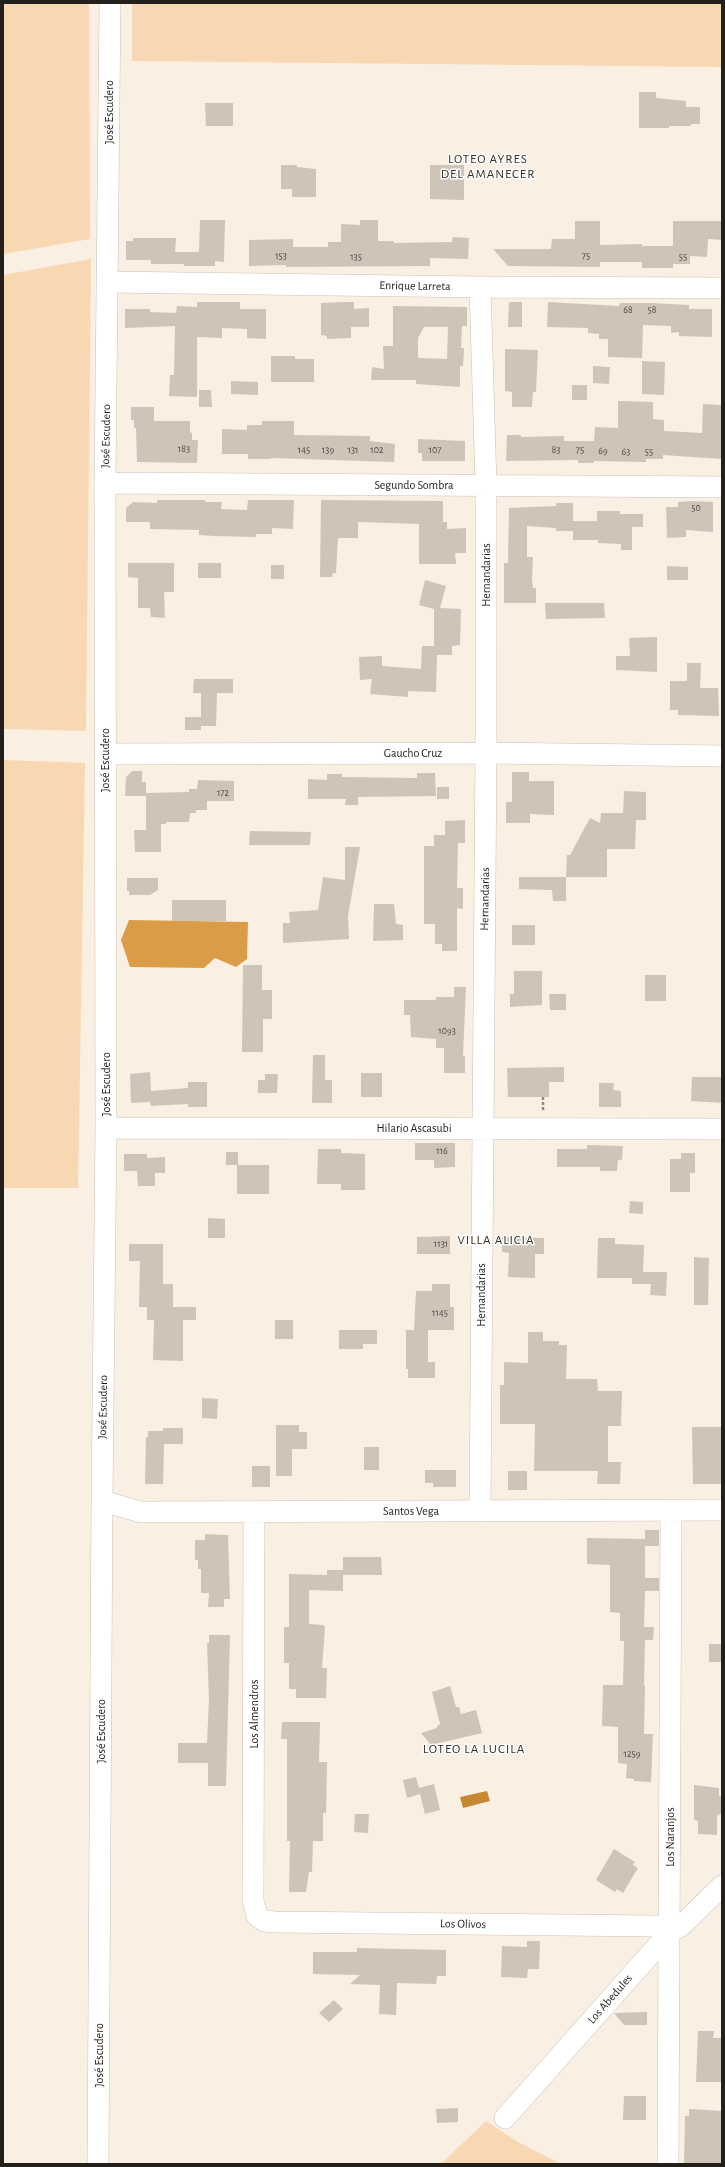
<!DOCTYPE html>
<meta charset="utf-8">
<style>
body{margin:0}
#map{position:relative;width:725px;height:2167px;overflow:hidden;background:#faefe3;font-family:"Alegreya Sans",sans-serif}
canvas{display:block}
.frame{position:absolute;inset:0;border:4px solid #231f1a;pointer-events:none}
</style>
<div id="map">
<canvas width="725" height="2167"></canvas>
<div class="frame"></div>
</div>
<script>
const g = document.querySelector('canvas').getContext('2d');
g.lineJoin = 'round';
function fill(path, color) {
  g.fillStyle = color;
  g.fill(path, 'evenodd');
}
function shape(rows) {
  const path = new Path2D();
  for (const r of rows) {
    path.moveTo(r[0], r[1]);
    for (let i = 2; i < r.length; i += 2) path.lineTo(r[i], r[i + 1]);
  }
  return path;
}
function stroke(path, color, width, dash) {
  g.strokeStyle = color;
  g.lineWidth = width;
  g.lineCap = dash ? 'butt' : 'round';
  g.setLineDash(dash || []);
  g.stroke(path);
}
function label(font, color, halo, rows, align = 'center') {
  g.font = font + ' "Alegreya Sans",sans-serif';
  g.lineWidth = 3;
  g.setLineDash([]);
  g.textBaseline = 'middle';
  g.strokeStyle = halo;
  g.fillStyle = color;
  for (const [text, x, y, turn = 0] of rows) {
    g.save();
    g.translate(x, y);
    g.rotate((+turn || 0) * Math.PI / 180);
    g.textAlign = isNaN(turn) ? turn : align;
    if (halo) g.strokeText(text, 0, 0);
    g.fillText(text, 0, 0);
    g.restore();
  }
}
fill(shape([
 [3,3,89,3,90,239,3,254],
 [132,3,722,3,722,67,132,61],
 [91,259,86,731,3,729,3,275],
 [3,760,85,763,78,1188,3,1188],
 [486,2121,518,2142,561,2164,441,2164]
]), '#f8d8b2');
fill(shape([
 [129,920,248,922,247,959,236,967,215,958,204,968,130,967,121,940]
]), '#db9c47');
fill(shape([
 [487,1791,490,1801,463,1808,460,1797]
]), '#c68830');
fill(shape([
 [639,92,656,92,656,98,686,101,686,107,700,107,700,124,691,124,691,126,669,126,669,128,639,128],
 [205,103,233,103,233,126,206,126],
 [281,165,297,165,297,167,316,169,316,197,292,197,292,189,281,189],
 [430,165,464,165,464,200,430,199],
 [200,220,225,220,224,262,215,261,215,266,184,266,184,264,151,264,151,260,126,260,126,241,133,241,133,238,176,238,175,252,199,252],
 [360,220,378,220,378,241,394,241,394,243,452,242,453,237,469,238,468,259,430,258,430,266,286,267,286,265,249,266,249,240,293,239,293,247,328,247,328,242,341,242,341,224,360,225],
 [575,221,600,221,600,245,642,244,642,246,673,246,673,221,722,221,722,240,708,239,707,257,690,256,690,264,673,264,673,268,642,268,642,262,600,262,600,267,508,266,493,249,551,249,552,239,575,239],
 [197,302,240,302,240,309,266,309,266,339,247,338,247,329,222,328,222,338,197,337,197,397,169,396,170,375,174,375,175,326,125,328,125,309,150,309,150,312,176,313,177,306,197,307],
 [346,302,354,302,354,309,369,308,369,327,351,327,351,338,327,339,327,336,321,335,321,303],
 [509,302,522,302,522,327,508,327],
 [548,302,619,306,620,303,651,303,689,305,689,309,712,309,712,337,679,336,679,332,671,333,671,326,643,325,642,358,608,357,608,339,599,339,599,334,588,333,588,328,547,327],
 [393,306,467,307,467,326,462,326,461,348,464,348,463,366,460,366,460,387,416,384,416,380,371,380,372,367,384,369,383,346,393,346],
 [424,327,448,327,447,359,418,358,418,338],
 [505,349,538,350,536,392,533,392,532,407,512,407,512,392,505,391],
 [271,356,295,356,295,359,314,359,314,382,271,382],
 [642,361,665,362,664,395,642,394],
 [593,366,610,367,609,384,593,383],
 [231,381,258,382,258,395,231,394],
 [572,385,587,385,587,400,572,400],
 [199,390,211,390,212,407,199,407],
 [618,401,653,402,653,419,664,420,664,431,702,433,703,404,721,405,722,459,663,455,663,459,646,459,646,462,594,461,594,463,578,463,578,460,506,461,507,435,521,435,521,437,564,436,564,441,594,441,595,427,618,428],
 [131,407,154,407,154,421,190,421,190,432,192,433,192,440,198,440,197,463,137,462,136,428,134,428,134,420,131,420],
 [262,421,294,421,294,435,370,436,370,441,395,444,394,462,271,458,271,459,248,459,248,454,222,454,222,429,247,430,247,425,262,425],
 [418,439,465,441,465,461,422,461,422,453,418,453],
 [157,500,205,500,205,502,222,502,221,509,247,510,248,500,294,500,293,529,272,528,272,534,256,534,256,537,214,536,199,535,199,530,150,529,150,522,126,522,126,508,133,502,157,503],
 [321,500,443,501,443,522,447,522,447,529,466,528,466,553,455,553,456,564,419,564,419,524,358,522,358,538,338,538,336,573,333,573,332,577,320,577],
 [693,501,713,502,713,532,686,530,686,537,667,538,666,507,678,507,678,502],
 [556,503,573,503,573,531,556,531,556,528,527,526,527,557,533,557,532,579,533,588,536,588,536,603,504,603,504,563,508,563,509,508,556,506],
 [597,511,620,511,620,514,643,514,643,527,632,527,632,550,621,550,621,544,598,543,598,540,573,540,573,521,597,521],
 [128,563,174,563,174,592,164,592,165,618,151,617,150,608,138,608,138,578,128,577],
 [198,563,221,563,221,578,198,578],
 [271,565,284,565,284,579,271,579],
 [667,566,688,567,688,580,667,580],
 [425,580,446,586,440,608,461,609,460,645,452,646,452,655,437,655,436,692,408,691,408,697,370,694,372,679,360,680,359,657,382,656,382,666,421,669,422,646,434,646,434,609,419,605],
 [545,603,604,603,605,618,546,619],
 [657,637,657,672,616,670,616,656,630,656,629,638],
 [687,663,701,663,700,688,718,688,719,716,678,715,678,710,670,710,670,681,687,681],
 [194,679,233,679,233,693,217,693,216,726,201,726,201,730,185,730,185,717,201,717,201,693,193,693],
 [132,771,142,771,142,782,146,782,146,796,125,796,126,777],
 [512,772,529,772,529,781,554,781,554,815,530,814,530,823,506,823,506,802,512,802],
 [417,773,435,773,436,796,358,797,358,805,345,805,346,799,308,799,308,779,327,780,327,774,342,774,342,777,417,778],
 [198,780,234,781,234,801,207,801,207,810,196,810,196,813,190,813,189,822,166,822,166,824,161,824,161,852,135,852,134,830,146,830,146,793,189,792,189,789,197,789],
 [437,787,449,787,449,799,437,799],
 [624,791,646,792,646,820,636,820,635,849,607,849,607,877,566,877,567,855,570,855,590,818,600,823,601,813,623,813],
 [465,820,465,843,458,843,457,888,463,888,463,909,457,908,457,951,442,951,442,944,435,944,435,924,424,924,424,846,434,846,434,835,445,835,445,821],
 [250,831,311,832,310,845,249,845],
 [345,847,360,847,348,916,349,939,283,943,283,923,290,923,289,912,318,910,323,877,345,880],
 [519,877,566,877,566,901,553,901,552,890,519,889],
 [127,878,158,878,158,890,150,895,129,895,129,891,127,891],
 [172,900,226,900,226,921,172,921],
 [374,904,394,904,396,924,403,925,403,940,373,941],
 [512,925,535,925,535,945,512,945],
 [243,965,262,965,262,990,272,990,272,1019,263,1019,263,1052,242,1052],
 [514,971,542,971,542,1005,510,1007,510,994,514,994],
 [645,975,666,975,666,1001,645,1001],
 [454,987,466,987,463,1056,465,1056,465,1073,444,1073,444,1048,436,1048,436,1039,411,1037,410,1015,404,1015,404,1000,436,1000,436,997,454,997],
 [549,994,566,994,566,1010,550,1010],
 [313,1055,325,1055,325,1080,332,1080,332,1103,312,1103],
 [564,1067,564,1082,549,1082,549,1097,508,1097,507,1068],
 [150,1072,151,1091,188,1088,188,1082,207,1082,207,1107,188,1107,188,1104,151,1106,150,1102,131,1103,130,1074],
 [361,1073,382,1073,382,1097,361,1097],
 [265,1074,278,1074,277,1093,258,1093,258,1080,265,1080],
 [692,1077,722,1077,722,1103,691,1101],
 [599,1083,614,1083,613,1090,621,1091,621,1107,599,1107],
 [415,1143,455,1143,455,1167,434,1168,434,1160,415,1160],
 [587,1145,623,1146,622,1160,618,1160,617,1171,600,1171,600,1167,557,1167,557,1149,587,1149],
 [318,1149,341,1149,341,1153,365,1154,365,1190,341,1190,341,1184,317,1184],
 [226,1152,238,1152,238,1165,226,1165],
 [681,1153,695,1153,695,1173,690,1173,690,1192,670,1192,670,1159,681,1159],
 [124,1154,147,1154,147,1158,165,1157,165,1173,155,1173,155,1186,138,1186,137,1171,124,1171],
 [237,1165,269,1165,269,1194,237,1194],
 [630,1201,643,1202,643,1214,629,1213],
 [208,1218,225,1219,225,1238,208,1238],
 [450,1236,450,1254,417,1254,417,1237],
 [502,1237,544,1238,544,1254,535,1254,535,1278,508,1277,509,1253,502,1252],
 [598,1238,615,1238,615,1244,644,1245,643,1272,667,1272,666,1296,650,1295,651,1284,632,1284,632,1278,597,1278],
 [129,1244,163,1244,163,1284,173,1284,173,1307,196,1307,196,1320,183,1320,183,1361,153,1360,154,1320,147,1320,147,1307,139,1307,140,1261,129,1261],
 [694,1257,709,1258,708,1305,694,1305],
 [432,1284,450,1284,450,1307,454,1307,454,1330,428,1330,428,1362,435,1362,435,1378,408,1378,408,1369,406,1369,406,1330,414,1330,416,1291,432,1291],
 [275,1320,293,1320,293,1339,275,1339],
 [339,1330,377,1330,377,1344,363,1344,363,1349,339,1349],
 [528,1332,543,1332,543,1341,559,1341,559,1345,567,1345,566,1379,597,1379,598,1391,622,1391,621,1426,608,1426,608,1462,621,1462,620,1484,597,1484,598,1471,534,1471,535,1424,500,1424,500,1385,504,1385,504,1362,528,1363],
 [202,1398,218,1399,217,1419,202,1418],
 [276,1425,299,1425,299,1432,307,1432,307,1449,292,1449,292,1476,276,1476],
 [692,1427,722,1427,722,1484,693,1484],
 [163,1428,183,1428,183,1444,164,1444,163,1484,145,1484,146,1437,148,1437,148,1431,163,1431],
 [364,1447,379,1447,379,1470,364,1470],
 [252,1466,270,1466,270,1487,252,1487],
 [425,1470,456,1470,456,1487,433,1487,433,1483,425,1483],
 [508,1471,527,1471,527,1490,508,1490],
 [645,1530,659,1530,659,1546,645,1546],
 [205,1534,228,1535,230,1599,224,1599,224,1607,208,1607,209,1593,201,1593,201,1569,198,1569,198,1560,195,1560,195,1540,205,1540],
 [587,1538,645,1539,645,1578,659,1578,659,1591,645,1591,644,1627,654,1627,653,1640,645,1640,644,1685,645,1685,644,1734,653,1734,651,1782,634,1781,634,1779,626,1778,627,1764,618,1763,618,1727,602,1726,603,1685,623,1685,624,1641,620,1641,620,1613,610,1612,610,1565,587,1564],
 [343,1557,381,1557,382,1575,343,1575,343,1591,309,1590,309,1624,323,1625,325,1627,322,1668,327,1668,326,1698,296,1698,296,1689,289,1689,289,1663,284,1663,284,1627,289,1627,289,1574,327,1575,327,1570,343,1570],
 [209,1635,230,1635,226,1786,208,1786,208,1763,178,1763,178,1743,207,1743,209,1699,207,1643,209,1643],
 [709,1644,722,1644,722,1662,709,1662],
 [450,1686,456,1707,459,1707,461,1714,476,1710,482,1733,431,1745,421,1733,437,1728,437,1726,440,1724,432,1692],
 [282,1722,320,1722,319,1762,327,1762,326,1813,323,1813,323,1841,313,1841,312,1872,309,1872,306,1892,289,1892,290,1841,287,1841,287,1739,281,1739],
 [416,1777,419,1788,434,1784,440,1810,425,1814,420,1794,407,1798,403,1780],
 [694,1785,719,1788,719,1796,722,1796,722,1813,717,1816,717,1835,698,1834,698,1821,694,1820],
 [355,1814,369,1814,368,1833,354,1832],
 [614,1849,635,1862,633,1865,638,1868,623,1893,617,1889,615,1892,596,1880],
 [527,1941,540,1941,539,1969,528,1969,527,1978,501,1977,502,1946,527,1947],
 [357,1948,446,1950,446,1976,437,1976,436,1984,397,1983,396,2015,379,2014,380,1985,350,1984,360,1975,313,1974,313,1952,357,1952],
 [334,2000,343,2009,329,2022,319,2013],
 [647,2012,647,2025,624,2025,614,2013],
 [698,2031,714,2031,713,2038,722,2038,722,2082,696,2082],
 [624,2096,646,2096,646,2120,623,2120],
 [458,2108,458,2122,437,2123,436,2109],
 [689,2109,722,2111,722,2164,684,2164,685,2116,689,2116]
]), '#cec4b8');
const minor = shape([
 [108,282,480,287,722,288],
 [105,483,722,487],
 [105,754,486,753,722,756],
 [106,1128,722,1129],
 [102,1501,141,1512,722,1510],
 [480,1511,486,753,486,485,480,287],
 [254,1512,253,1900,257,1916,264,1921,275,1922,656,1926,670,1932],
 [505,2118,670,1932,682,1925,722,1886],
 [98,2164,102,1501,106,1128,105,483,110,3],
 [668,2164,671,1510]
]);
stroke(minor, '#cbc1b5', 22);
stroke(shape([
 [543,1097,543,1112]
]), '#928a81', 2.5, [3, 2]);
stroke(minor, '#fff', 21);
label('10px', '#4e4842', null, [
 ["153",281,256],
 ["75",586,256],
 ["135",356,257],
 ["55",683,257],
 ["68",628,310],
 ["58",652,310],
 ["183",184,449],
 ["145",304,450],
 ["139",328,450],
 ["131",353,450],
 ["102",377,450],
 ["107",435,450],
 ["83",556,450],
 ["75",580,450],
 ["69",603,451],
 ["63",626,452],
 ["55",649,452],
 ["50",696,508],
 ["172",223,793],
 ["1093",447,1031],
 ["116",442,1151],
 ["1131",441,1244],
 ["1145",440,1313],
 ["1259",632,1754]
]);
label('12px', '#231f1a', '#fefefe', [
 ["José Escudero",109,112,-90],
 ["Enrique Larreta",415,286,1],
 ["José Escudero",106,436,-89],
 ["Segundo Sombra",414,485],
 ["Hernandarias",486,575,-90],
 ["Gaucho Cruz",413,753],
 ["José Escudero",105,760,-90],
 ["Hernandarias",485,899,-89],
 ["José Escudero",106,1084,-90],
 ["Hilario Ascasubi",414,1128],
 ["Hernandarias",481,1295,-90],
 ["José Escudero",103,1407,-89],
 ["Santos Vega",411,1511],
 ["Los Almendros",254,1714,-90],
 ["José Escudero",101,1731,-90],
 ["Los Naranjos",670,1837,-90],
 ["Los Olivos",463,1924,1],
 ["Los Abedules",610,1999,-49],
 ["José Escudero",99,2055,-90]
]);
g.letterSpacing = '1px';
label('13px', '#372f26', '#fefefe', [
 ["LOTEO AYRES",488,159],
 ["DEL AMANECER",488,174],
 ["VILLA ALICIA",496,1240],
 ["LOTEO LA LUCILA",474,1749]
]);
g.letterSpacing = '0px';
</script>
